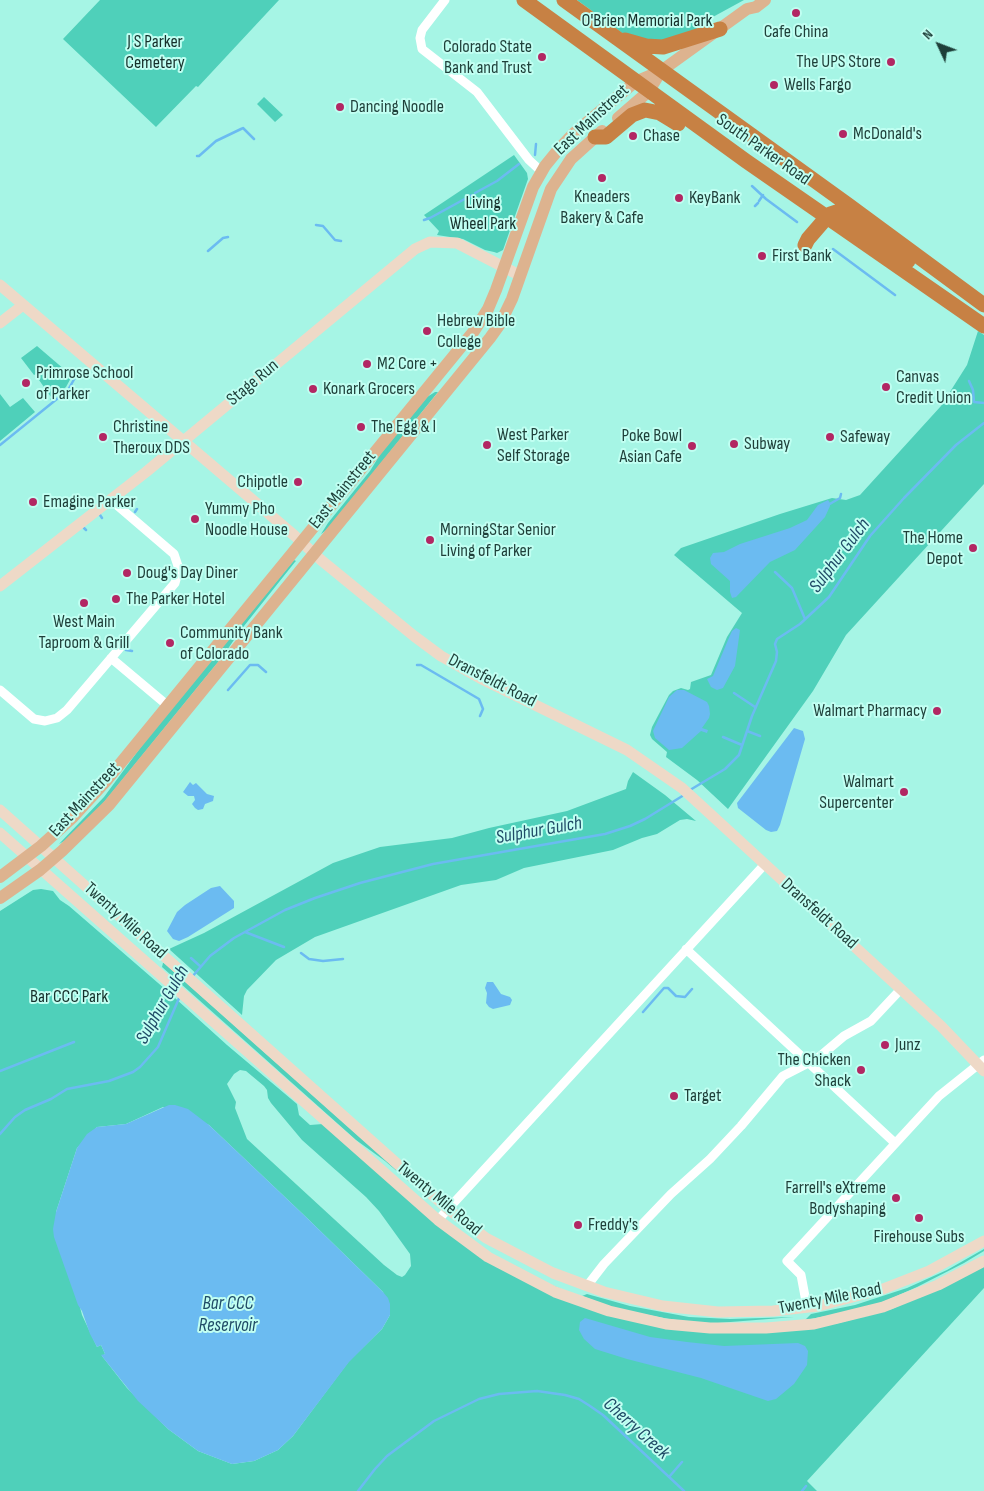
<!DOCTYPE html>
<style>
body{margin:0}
#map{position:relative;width:984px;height:1491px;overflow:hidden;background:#a6f5e5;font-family:"Sofia Sans Condensed",sans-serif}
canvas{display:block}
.north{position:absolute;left:914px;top:20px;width:50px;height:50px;-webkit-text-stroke:4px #c1fff2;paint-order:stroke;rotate:313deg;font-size:14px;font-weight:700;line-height:20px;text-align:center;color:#1e3f39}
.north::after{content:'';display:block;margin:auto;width:18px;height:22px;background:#1e3f39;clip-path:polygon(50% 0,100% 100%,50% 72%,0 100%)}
</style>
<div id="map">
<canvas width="984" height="1491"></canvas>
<div class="north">N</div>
</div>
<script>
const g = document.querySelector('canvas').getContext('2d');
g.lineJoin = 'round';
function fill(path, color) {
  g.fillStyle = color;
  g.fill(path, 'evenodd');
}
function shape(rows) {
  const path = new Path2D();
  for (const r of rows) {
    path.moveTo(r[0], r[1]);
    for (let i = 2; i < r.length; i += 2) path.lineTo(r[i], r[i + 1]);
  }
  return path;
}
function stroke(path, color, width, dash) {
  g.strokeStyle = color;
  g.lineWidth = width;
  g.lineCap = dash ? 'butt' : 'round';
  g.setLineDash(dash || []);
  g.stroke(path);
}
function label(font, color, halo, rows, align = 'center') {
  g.font = font + ' "Sofia Sans Condensed",sans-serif';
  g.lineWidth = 4;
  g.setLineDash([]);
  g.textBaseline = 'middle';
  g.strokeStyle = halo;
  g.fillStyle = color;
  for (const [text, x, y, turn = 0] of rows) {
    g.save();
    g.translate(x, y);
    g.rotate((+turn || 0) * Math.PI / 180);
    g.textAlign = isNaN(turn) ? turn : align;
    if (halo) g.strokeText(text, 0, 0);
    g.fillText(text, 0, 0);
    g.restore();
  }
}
fill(shape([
 [100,0,279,0,198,87,196,86,156,127,63,39],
 [577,0,744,0,711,18,695,30,668,41,629,38],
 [264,97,283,115,275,122,257,104],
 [514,155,527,173,528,179,503,250,497,253,494,252,485,250,463,239,437,235,439,231,424,215],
 [978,331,984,335,984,484,846,635,813,691,728,809,697,780,666,757,667,752,652,739,650,735,652,727,669,695,673,691,681,688,688,690,690,689,691,682,711,675,727,637,742,613,674,555,681,548,780,514,832,498,846,500,860,495,941,406,967,365],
 [37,346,72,376,66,387,50,400,51,397,39,380,40,379,36,374,34,375,21,358],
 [435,392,438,392,328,529,321,534,328,523,370,471,381,453,427,397],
 [0,394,10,407,23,398,35,412,0,441],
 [294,560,296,561,295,562,240,631,223,656,96,812,68,839,59,844,104,797,146,740],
 [633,772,665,795,696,821,687,819,680,820,657,834,642,838,613,850,524,868,496,880,461,885,315,937,276,960,247,990,244,996,242,1015,169,949,204,933,333,863,380,847,452,838,489,828,567,811,626,789,628,781],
 [41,889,53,891,60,900,69,906,165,989,227,1045,297,1104,299,1115,310,1125,323,1124,475,1253,645,1324,835,1324,892,1309,984,1266,984,1288,807,1481,817,1491,0,1491,0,911,33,890],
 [240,1070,246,1071,264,1086,267,1090,268,1098,271,1103,302,1140,366,1197,379,1211,410,1254,411,1266,405,1275,402,1277,397,1275,384,1265,247,1139,235,1108,236,1102,227,1084,234,1074],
 [163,1107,209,1125,307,1218,383,1292,390,1315,382,1329,349,1361,293,1436,278,1450,254,1461,232,1464,198,1451,168,1429,127,1388,102,1356,105,1354,101,1345,97,1347,82,1315,56,1212,77,1148,97,1127,126,1124],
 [163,963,164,963,434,1203,385,1161,356,1140,162,967],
 [984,1249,984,1251,964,1263,917,1287,883,1302,842,1313,805,1320,811,1314,855,1305,907,1288,947,1270],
 [587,1294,630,1306,689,1317,730,1319,794,1317,705,1324,669,1319,617,1309,582,1296]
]), '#4fd0ba');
fill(shape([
 [828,500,830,503,830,506,825,517,795,550,770,562,736,597,732,598,730,592,730,581,711,564,710,558,713,553,724,552,740,544,790,528,807,520,818,505],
 [736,628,740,630,735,666,723,688,717,690,711,687,707,679,713,676,728,640,732,631],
 [677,690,684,690,707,702,709,706,710,714,709,718,702,728,708,730,707,733,701,731,682,748,669,750,655,738,653,731,669,697],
 [794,728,803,731,805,739,780,825,777,831,771,832,766,830,738,808,737,803],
 [190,782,193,785,196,783,207,794,214,796,213,801,205,804,203,809,198,810,195,808,192,804,195,800,194,796,188,796,183,792],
 [220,886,234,901,234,908,188,937,179,941,173,939,167,931,177,912,185,905,211,888],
 [487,982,493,982,501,994,510,997,512,1000,510,1005,493,1009,489,1007,486,1003,487,993,485,988],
 [169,1105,175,1105,188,1109,209,1125,307,1218,383,1292,388,1298,390,1304,390,1315,382,1329,349,1362,293,1436,278,1450,254,1461,232,1464,198,1451,168,1429,138,1401,101,1355,105,1354,101,1345,97,1347,90,1334,82,1311,78,1305,54,1237,53,1229,56,1212,77,1148,87,1134,97,1127,126,1124],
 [585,1318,650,1337,687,1342,724,1346,798,1343,805,1346,808,1351,807,1365,794,1384,776,1399,768,1401,701,1378,627,1359,595,1349,584,1339,579,1330,580,1322]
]), '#6bbbf1');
stroke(shape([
 [535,155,536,144],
 [197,156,199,156,216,141,241,129,243,128,254,139],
 [752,186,766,199,797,222],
 [475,193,497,181,519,164],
 [759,201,763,195],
 [755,206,758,203],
 [424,220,430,218,472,195],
 [316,225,323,226,335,240,341,241],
 [833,249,895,295],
 [208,251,223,238,228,237],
 [969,381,973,390,974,402,984,403],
 [0,445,68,390,76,376],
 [828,505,840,498,841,494],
 [135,512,137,509],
 [100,515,102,518],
 [84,528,86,530],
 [775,572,792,588,805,619],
 [126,650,132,651],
 [417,665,421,665,479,699,483,709,480,716],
 [228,690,250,665,258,665,266,672],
 [734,693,755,707],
 [747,731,760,736],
 [723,737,742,745],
 [690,790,725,769,739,755,752,716,776,661,777,652,775,644,777,639,800,624,829,597,870,536,904,498,956,445,984,423],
 [245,932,284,947],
 [301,953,309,959,323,961,343,959],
 [191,958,200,966],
 [192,977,210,956,234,938,285,910,315,898,360,883,433,864,605,834,630,826,645,819,684,795],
 [643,1012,664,988,668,988,676,996,685,997,692,989],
 [0,1071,74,1042],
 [0,1134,15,1117,25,1110,51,1099,67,1089,109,1081,133,1072,140,1067,158,1047,180,996],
 [669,1477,682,1462],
 [358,1491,375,1469,387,1456,434,1421,479,1399,499,1394,537,1391,565,1395,579,1399,590,1406,603,1415,684,1491],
 [802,1491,806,1486]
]), '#6bbbf1', 2.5);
stroke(shape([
 [445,0,422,30,420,38,422,49,477,92,529,160,542,172],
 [111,658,167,705],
 [0,690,34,719,45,721,57,718,67,710,175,583,179,569,174,554,111,500],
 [686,949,895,1143],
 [438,1220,765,864],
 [587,1286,604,1264,671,1194,710,1159,741,1126,783,1076,818,1058,844,1036,871,1021,901,989],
 [807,1307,801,1275,787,1261,939,1096,984,1060]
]), '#fff', 9);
stroke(shape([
 [0,285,295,536,321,560,414,636,441,656,480,678,627,750,682,788,941,1026,984,1071],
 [0,323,23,305],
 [0,586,146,472,415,249,430,242,457,243,521,276],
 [0,810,448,1209,486,1238,553,1273,604,1292,663,1306,718,1312,773,1311,818,1306,883,1289,929,1271,984,1241],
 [0,833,438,1220,488,1257,555,1292,609,1311,666,1324,710,1328,766,1328,814,1324,883,1307,938,1285,984,1261]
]), '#eed9c7', 11);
stroke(shape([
 [618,118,649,91,661,71],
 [0,877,41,846,73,817,106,781,474,331,488,309,496,290,533,187,545,166,558,150,573,134,635,82,661,71,747,9,756,7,765,0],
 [0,898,40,870,62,851,109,805,490,338,500,324,512,299,551,189,571,159,602,131]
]), '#ddb38f', 12);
stroke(shape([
 [524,0,746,161,984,326],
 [564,0,847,204,984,305],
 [625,40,646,46,663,47,720,29],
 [595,137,606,137,632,115,645,110,660,113,678,124],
 [805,245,808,239,827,217,830,214,836,212,908,261]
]), '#c78144', 15);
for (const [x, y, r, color] of [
 [796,13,5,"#b22763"],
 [542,57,5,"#b22763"],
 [891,62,5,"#b22763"],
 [774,85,5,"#b22763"],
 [340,107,5,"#b22763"],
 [843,134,5,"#b22763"],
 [633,136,5,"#b22763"],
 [602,178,5,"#b22763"],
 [679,198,5,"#b22763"],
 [762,256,5,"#b22763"],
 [427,331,5,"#b22763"],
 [367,364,5,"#b22763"],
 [26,383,5,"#b22763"],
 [886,387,5,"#b22763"],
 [313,389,5,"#b22763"],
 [361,427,5,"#b22763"],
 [103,437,5,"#b22763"],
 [830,437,5,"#b22763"],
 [734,444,5,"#b22763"],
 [487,445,5,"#b22763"],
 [692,446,5,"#b22763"],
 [298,482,5,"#b22763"],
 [33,502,5,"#b22763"],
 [195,519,5,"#b22763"],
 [430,540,5,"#b22763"],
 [973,548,5,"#b22763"],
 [127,573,5,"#b22763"],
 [116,599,5,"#b22763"],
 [84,603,5,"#b22763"],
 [170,643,5,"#b22763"],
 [937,711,5,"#b22763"],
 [904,792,5,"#b22763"],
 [885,1045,5,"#b22763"],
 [861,1070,5,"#b22763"],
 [674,1096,5,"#b22763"],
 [896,1198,5,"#b22763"],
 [919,1218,5,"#b22763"],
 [578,1225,5,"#b22763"]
]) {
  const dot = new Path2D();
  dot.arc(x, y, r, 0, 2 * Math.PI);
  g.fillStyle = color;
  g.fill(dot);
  stroke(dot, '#c1fff2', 2);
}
label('18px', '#16302b', '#c1fff2', [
 ["O'Brien Memorial Park",647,21],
 ["J S Parker",155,42],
 ["Cemetery",155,63],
 ["Living",483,203],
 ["Wheel Park",483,224],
 ["Bar CCC Park",69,997]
]);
label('18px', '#1e3f39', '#c1fff2', [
 ["Cafe China",796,32,"center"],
 ["Colorado State",532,47,"right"],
 ["Bank and Trust",532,68,"right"],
 ["The UPS Store",881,62,"right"],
 ["Wells Fargo",784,85],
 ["Dancing Noodle",350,107],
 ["McDonald's",853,134],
 ["Chase",643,136],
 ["Kneaders",602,197,"center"],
 ["Bakery & Cafe",602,218,"center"],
 ["KeyBank",689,198],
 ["First Bank",772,256],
 ["Hebrew Bible",437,321],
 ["College",437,342],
 ["M2 Core +",377,364],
 ["Primrose School",36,373],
 ["of Parker",36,394],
 ["Canvas",896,377],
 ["Credit Union",896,398],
 ["Konark Grocers",323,389],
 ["Christine",113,427],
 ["Theroux DDS",113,448],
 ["The Egg & I",371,427],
 ["West Parker",497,435],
 ["Self Storage",497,456],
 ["Poke Bowl",682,436,"right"],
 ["Asian Cafe",682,457,"right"],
 ["Safeway",840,437],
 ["Subway",744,444],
 ["Chipotle",288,482,"right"],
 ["Emagine Parker",43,502],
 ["Yummy Pho",205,509],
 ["Noodle House",205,530],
 ["MorningStar Senior",440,530],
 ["Living of Parker",440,551],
 ["The Home",963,538,"right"],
 ["Depot",963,559,"right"],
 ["Doug's Day Diner",137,573],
 ["The Parker Hotel",126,599],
 ["West Main",84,622,"center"],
 ["Taproom & Grill",84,643,"center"],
 ["Community Bank",180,633],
 ["of Colorado",180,654],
 ["Walmart Pharmacy",927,711,"right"],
 ["Walmart",894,782,"right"],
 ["Supercenter",894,803,"right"],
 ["Junz",895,1045],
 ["The Chicken",851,1060,"right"],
 ["Shack",851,1081,"right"],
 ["Target",684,1096],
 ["Farrell's eXtreme",886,1188,"right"],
 ["Bodyshaping",886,1209,"right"],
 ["Freddy's",588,1225],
 ["Firehouse Subs",919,1237,"center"]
], 'left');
label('18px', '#1e3f39', '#c1fff2', [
 ["East Mainstreet",592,120,-43],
 ["South Parker Road",763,150,35],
 ["Stage Run",253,383,-40],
 ["East Mainstreet",343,490,-51],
 ["Dransfeldt Road",492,681,27],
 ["East Mainstreet",85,800,-47],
 ["Dransfeldt Road",819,914,42],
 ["Twenty Mile Road",125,921,42],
 ["Twenty Mile Road",439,1199,40],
 ["Twenty Mile Road",830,1299,-11]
]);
label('italic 19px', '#204b67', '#c1fff2', [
 ["Sulphur Gulch",840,556,-53],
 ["Sulphur Gulch",539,831,-10],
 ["Sulphur Gulch",163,1005,-60],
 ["Bar CCC",228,1304],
 ["Reservoir",228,1326],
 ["Cherry Creek",636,1429,42]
]);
</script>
